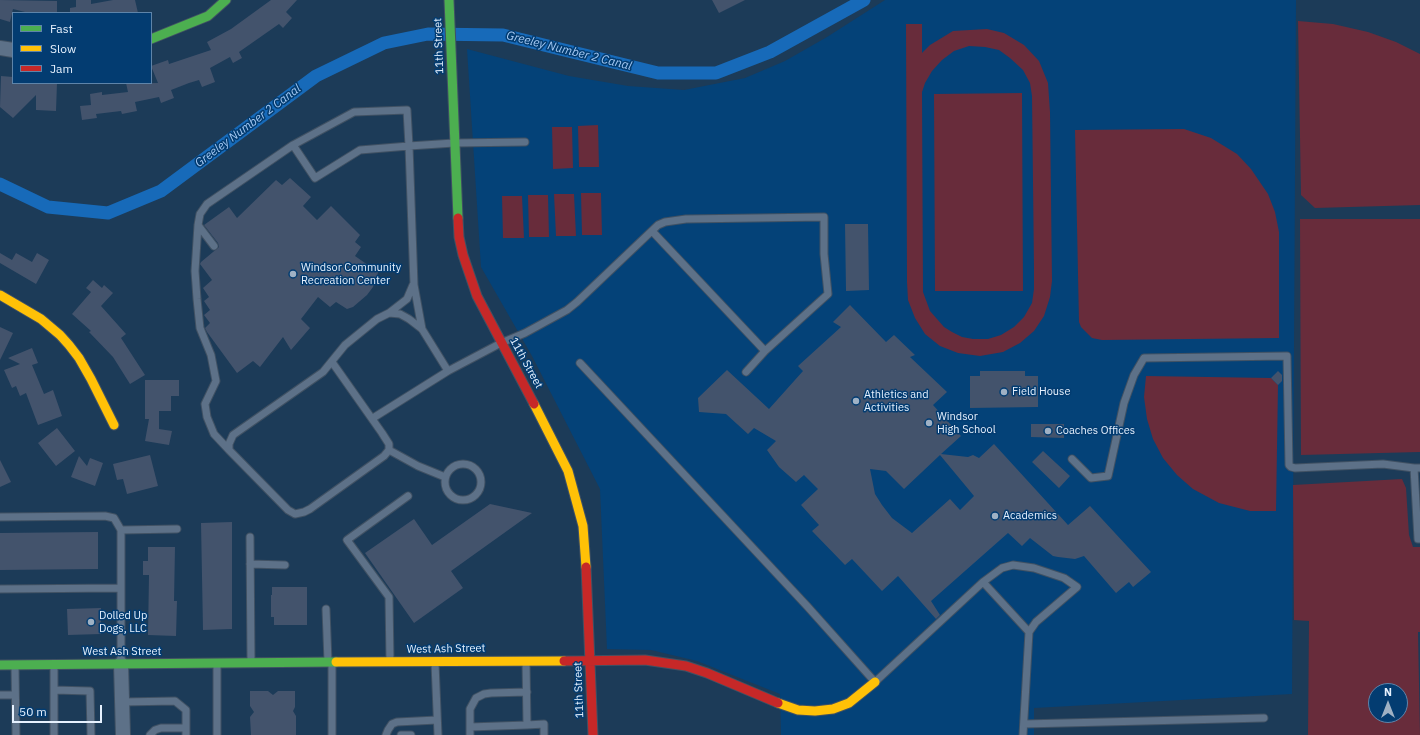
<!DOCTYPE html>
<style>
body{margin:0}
#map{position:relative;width:1420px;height:735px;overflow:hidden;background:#1c3b58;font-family:"IBM Plex Sans",sans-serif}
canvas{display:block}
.legend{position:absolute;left:12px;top:12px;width:140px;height:72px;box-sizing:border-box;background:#033c71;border:1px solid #5e84a9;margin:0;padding:5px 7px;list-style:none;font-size:12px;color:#e6f1fe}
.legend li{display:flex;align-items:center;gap:8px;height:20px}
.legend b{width:20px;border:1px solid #5e84a9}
.north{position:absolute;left:1368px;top:683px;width:40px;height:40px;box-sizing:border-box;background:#033c71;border:1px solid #5e84a9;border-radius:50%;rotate:0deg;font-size:11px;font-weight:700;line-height:16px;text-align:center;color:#e6f1fe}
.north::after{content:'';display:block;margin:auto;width:14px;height:18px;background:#9fb1c4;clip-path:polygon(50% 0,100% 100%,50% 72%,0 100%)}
.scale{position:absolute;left:12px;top:705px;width:90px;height:18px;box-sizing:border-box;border:2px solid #e6f1fe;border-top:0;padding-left:5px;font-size:12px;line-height:14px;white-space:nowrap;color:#e6f1fe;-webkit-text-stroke:3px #033c71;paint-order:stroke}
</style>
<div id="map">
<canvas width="1420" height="735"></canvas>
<ul class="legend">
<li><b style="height:5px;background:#4caf50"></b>Fast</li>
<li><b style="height:5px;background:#ffc107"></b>Slow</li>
<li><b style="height:5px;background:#c62828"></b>Jam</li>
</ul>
<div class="north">N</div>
<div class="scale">50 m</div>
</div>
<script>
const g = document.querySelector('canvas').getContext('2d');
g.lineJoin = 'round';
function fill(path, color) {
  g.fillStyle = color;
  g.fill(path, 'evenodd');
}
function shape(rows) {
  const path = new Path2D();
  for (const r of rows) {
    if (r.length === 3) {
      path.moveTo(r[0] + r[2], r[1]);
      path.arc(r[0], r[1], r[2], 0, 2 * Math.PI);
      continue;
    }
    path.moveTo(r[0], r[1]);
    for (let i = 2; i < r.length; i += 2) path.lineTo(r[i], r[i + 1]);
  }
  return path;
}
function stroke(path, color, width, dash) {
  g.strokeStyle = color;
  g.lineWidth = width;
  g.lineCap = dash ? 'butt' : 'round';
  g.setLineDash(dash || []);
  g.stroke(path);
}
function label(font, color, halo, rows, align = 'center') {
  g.font = font + ' "IBM Plex Sans",sans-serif';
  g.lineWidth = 3;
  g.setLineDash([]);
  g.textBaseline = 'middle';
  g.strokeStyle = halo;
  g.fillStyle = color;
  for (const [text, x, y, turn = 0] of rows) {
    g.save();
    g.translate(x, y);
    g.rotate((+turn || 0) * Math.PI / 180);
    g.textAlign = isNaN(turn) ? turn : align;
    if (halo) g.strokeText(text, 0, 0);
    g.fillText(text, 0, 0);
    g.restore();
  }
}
fill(shape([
 [885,0,1296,0,1292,694,1034,708,1034,735,781,735,780,694,697,661,651,650,607,649,600,489,532,356,481,267,467,49,569,76,628,86,684,90,745,78,785,61,827,37]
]), '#044278');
fill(shape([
 [1298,21,1333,24,1368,32,1396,42,1420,54,1420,205,1315,208,1301,195],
 [906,24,922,24,922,53,930,45,953,31,987,29,1004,33,1024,45,1039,61,1048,83,1050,112,1052,281,1050,297,1044,316,1034,331,1020,343,1003,352,980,356,958,353,940,346,925,334,915,318,908,300,907,282],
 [969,46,985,47,999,50,1010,58,1023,70,1030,83,1032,96,1034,269,1034,289,1032,303,1024,317,1014,327,1001,335,988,339,973,339,962,337,952,332,944,327,930,311,923,292,922,92,925,83,932,71,942,60,954,51],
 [1022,93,1023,291,935,291,934,94],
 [598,125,599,167,579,167,578,126],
 [552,127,572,127,573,168,553,169],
 [1184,129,1211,138,1237,154,1251,169,1268,194,1275,212,1279,232,1279,338,1102,340,1092,338,1081,327,1079,322,1075,130],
 [601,193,602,235,582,235,581,193],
 [554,194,574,194,576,236,556,236],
 [528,195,548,195,549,237,529,237],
 [502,196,522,196,524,238,503,238],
 [1300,219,1420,219,1420,452,1301,455],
 [1146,376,1271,378,1278,385,1276,511,1250,511,1219,503,1193,489,1177,475,1163,458,1153,439,1147,419,1144,397],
 [1402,479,1406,488,1409,535,1413,547,1420,547,1420,632,1418,632,1420,735,1308,735,1309,621,1294,620,1293,485],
 [1376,691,1400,691,1400,715,1376,715]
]), '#682c3b');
stroke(shape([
 [0,184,48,207,108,213,161,191,316,76,384,43,428,34,503,35,658,73,716,73,770,52,864,0]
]), '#176ab9', 13);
fill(shape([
 [0,0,57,1,57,13,29,13,13,9,10,22,0,19],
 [76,0,91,0,91,4,113,0,135,0,138,13,70,13,70,8,76,7],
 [271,0,297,0,286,12,292,18,283,28,279,24,239,52,242,58,233,63,230,57,210,68,215,82,202,87,199,80,189,83,171,90,174,98,161,103,159,97,135,102,137,111,122,114,121,111,96,114,97,118,82,120,80,106,91,105,90,94,102,92,102,95,128,92,126,83,158,83,151,66,168,60,169,64,211,50,207,42,231,29],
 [712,0,745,0,719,13],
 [1,76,13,77,13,83,57,83,56,111,36,110,36,95,13,118,0,107],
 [290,178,311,197,303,206,317,220,331,206,360,235,355,242,361,247,355,256,378,272,377,276,373,287,367,295,353,307,347,309,336,302,330,307,318,297,301,319,310,328,291,350,283,337,260,367,253,361,237,373,207,332,205,328,210,323,204,315,210,310,204,301,209,297,203,288,212,280,200,264,201,262,219,247,218,243,204,225,229,207,237,218,276,180,282,185],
 [845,224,868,224,869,290,846,291],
 [0,253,12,260,16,253,32,262,37,253,49,260,36,284,0,263],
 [93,280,102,288,104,285,113,293,101,306,126,334,121,338,145,375,130,384,113,357,89,332,91,331,72,314,91,292,86,288],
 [850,305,886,342,894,335,915,355,910,357,947,392,933,405,961,436,941,454,968,457,973,455,979,458,994,444,1068,525,1090,506,1151,572,1133,587,1129,582,1116,593,1084,556,1075,559,1058,557,1053,556,1030,538,1022,546,1008,533,931,601,940,615,936,619,898,576,882,591,852,559,845,565,812,531,819,525,801,505,818,489,804,475,796,482,779,467,767,450,776,441,754,428,748,434,726,414,699,412,698,398,727,370,769,409,803,371,798,366,841,327,833,322],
 [940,455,974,496,960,510,950,499,912,533,892,518,882,505,875,494,870,469,886,471,904,489],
 [0,327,13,333,0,360],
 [32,348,38,363,32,365,44,394,53,390,62,416,38,425,26,393,20,396,16,386,12,388,4,370,20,364,8,358],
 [980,371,1025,371,1025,376,1038,376,1038,407,970,408,970,376,980,376],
 [1278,371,1282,375,1282,381,1278,385,1271,378],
 [145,380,179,380,179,396,171,396,171,411,159,411,159,429,172,431,169,445,145,441,149,419,145,419],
 [1031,424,1064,424,1064,438,1031,437],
 [57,428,75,451,56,466,38,443],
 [1043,451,1070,476,1059,488,1032,462],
 [150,455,158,486,127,494,123,479,117,480,113,464],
 [79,456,87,466,90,458,103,463,95,486,71,477],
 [0,460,11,482,0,487],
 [490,504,532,513,451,571,463,588,414,623,365,553,414,519,432,545],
 [232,522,232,629,203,630,201,523],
 [98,532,98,569,0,570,0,533],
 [148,547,175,547,174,601,177,601,176,636,148,635,149,575,143,575,143,561,148,561],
 [272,587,307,587,307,625,274,625,274,617,271,617,271,595,272,595],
 [101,608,101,634,68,635,67,609],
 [250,691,268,691,273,695,278,691,295,691,295,707,293,711,296,716,296,735,251,735,250,717,254,712,250,706]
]), '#43536c');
const lane = shape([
 [198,225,195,271,197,299,200,328,211,355,216,381,205,404,207,417,214,434,229,450],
 [652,231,765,351],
 [214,246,198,225,200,214,207,204,293,145],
 [389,313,407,299,413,285],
 [422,329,414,285,409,146,407,110,354,112,293,145,315,178,360,150,409,146,454,143,525,142],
 [332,362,382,433,389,444,389,450,384,456,310,509,304,512,295,514,288,510,229,450,229,444,233,435,323,372,345,345,377,319,389,313,400,314,409,319,422,329,448,371],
 [580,363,807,606,875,682,983,582,1029,632,1023,735],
 [373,418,448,371,501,343,525,333,567,310,577,302,658,225,665,222,686,219,824,217,824,254,828,294,765,351,746,372],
 [389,450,418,466,445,477],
 [1072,459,1091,478,1108,476,1124,403,1134,375,1144,358,1287,356,1289,465,1291,467,1295,468,1383,464,1414,468],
 [463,482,18],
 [1420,468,1414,468,1418,539,1420,539],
 [0,517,105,516,114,518,121,530,121,588],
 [121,530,177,529],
 [250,537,251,662],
 [250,564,285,565],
 [983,582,1002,568,1013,565,1034,568,1064,578,1077,587,1036,622,1029,632],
 [0,589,121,588,121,664],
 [326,609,328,662],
 [390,661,389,597,347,540,408,496],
 [526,662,527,725,544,724,544,735],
 [435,663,438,735],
 [217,665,217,735],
 [54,666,54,735],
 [15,667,16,735],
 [54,690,90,691,91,735],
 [0,695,15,695],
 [122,702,175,701,186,710,186,735],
 [1024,724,1264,718],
 [470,727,527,725],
 [150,735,155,730,161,728,186,728],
 [332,735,332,663],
 [386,735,388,730,392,724,397,722,437,720],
 [401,735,411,735],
 [470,735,470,709,476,698,484,694,491,693,527,692]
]);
const street = shape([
 [0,48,13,50],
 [121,664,123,735]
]);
const fast = shape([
 [449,0,458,218],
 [151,39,208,16,226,0],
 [0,665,336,662]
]);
const slow = shape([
 [0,295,41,319,60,335,69,345,79,358,91,379,114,425],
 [534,404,568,471,583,526,586,567],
 [336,662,564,661],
 [778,703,798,710,815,711,833,709,849,703,875,682]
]);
const jam = shape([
 [458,218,459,237,463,255,477,296,534,404],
 [586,567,593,735],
 [564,661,645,660,686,666,707,673,778,703]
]);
stroke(lane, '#405163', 9);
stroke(street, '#405163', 16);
stroke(fast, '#405163', 11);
stroke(slow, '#405163', 11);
stroke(jam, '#405163', 11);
stroke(lane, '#5d7188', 7);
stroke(street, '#5d7188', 14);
stroke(fast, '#4caf50', 9);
stroke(slow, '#ffc107', 9);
stroke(jam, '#c62828', 9);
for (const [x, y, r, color] of [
 [293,274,4,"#9fb1c4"],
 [1004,392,4,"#9fb1c4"],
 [856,401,4,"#9fb1c4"],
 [929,423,4,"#9fb1c4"],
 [1048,431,4,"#9fb1c4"],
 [995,516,4,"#9fb1c4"],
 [91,622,4,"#9fb1c4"]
]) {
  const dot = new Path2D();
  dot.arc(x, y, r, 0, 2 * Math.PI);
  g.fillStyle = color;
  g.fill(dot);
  stroke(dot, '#033c71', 1.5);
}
label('11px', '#e6f1fe', '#033c71', [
 ["11th Street",439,46,-92],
 ["11th Street",526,363,61],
 ["West Ash Street",446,649,-1],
 ["West Ash Street",122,652],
 ["11th Street",579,690,-92]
]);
label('11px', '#e6f1fe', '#033c71', [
 ["Windsor Community",301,268],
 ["Recreation Center",301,281],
 ["Field House",1012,392],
 ["Athletics and",864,395],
 ["Activities",864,408],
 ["Windsor",937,417],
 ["High School",937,430],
 ["Coaches Offices",1056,431],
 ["Academics",1003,516],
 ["Dolled Up",99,616],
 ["Dogs, LLC",99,629]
], 'left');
label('italic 12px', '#a5caf5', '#033c71', [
 ["Greeley Number 2 Canal",569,51,14],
 ["Greeley Number 2 Canal",248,126,-37]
]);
</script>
